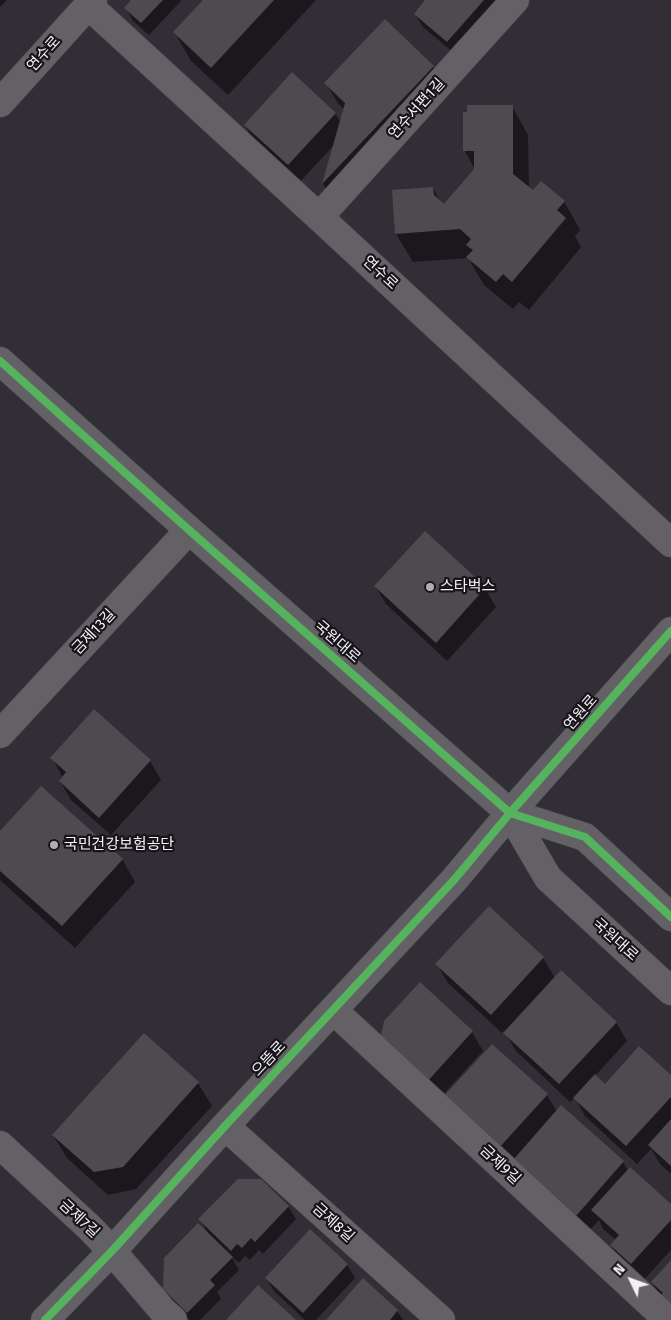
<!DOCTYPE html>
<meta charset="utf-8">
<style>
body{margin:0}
#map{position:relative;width:671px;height:1320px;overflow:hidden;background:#312e35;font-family:"Fira Sans",sans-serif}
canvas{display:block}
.north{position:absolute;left:606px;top:1255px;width:50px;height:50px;-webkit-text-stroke:4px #17151a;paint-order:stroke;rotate:312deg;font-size:14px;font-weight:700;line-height:20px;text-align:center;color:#f3f0f8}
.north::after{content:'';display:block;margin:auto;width:18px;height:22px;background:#f3f0f8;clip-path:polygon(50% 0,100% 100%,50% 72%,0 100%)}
</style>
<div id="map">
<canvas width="671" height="1320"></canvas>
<div class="north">N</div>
</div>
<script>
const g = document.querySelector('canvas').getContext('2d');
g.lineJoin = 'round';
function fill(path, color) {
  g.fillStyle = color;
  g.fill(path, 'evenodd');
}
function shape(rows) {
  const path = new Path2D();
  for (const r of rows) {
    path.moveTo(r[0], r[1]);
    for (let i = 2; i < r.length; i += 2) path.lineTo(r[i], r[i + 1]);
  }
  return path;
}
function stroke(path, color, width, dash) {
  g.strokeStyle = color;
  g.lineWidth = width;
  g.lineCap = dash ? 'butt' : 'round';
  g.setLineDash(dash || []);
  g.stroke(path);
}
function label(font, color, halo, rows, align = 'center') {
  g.font = font + ' "Fira Sans","Noto Sans KR",sans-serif';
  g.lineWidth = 4.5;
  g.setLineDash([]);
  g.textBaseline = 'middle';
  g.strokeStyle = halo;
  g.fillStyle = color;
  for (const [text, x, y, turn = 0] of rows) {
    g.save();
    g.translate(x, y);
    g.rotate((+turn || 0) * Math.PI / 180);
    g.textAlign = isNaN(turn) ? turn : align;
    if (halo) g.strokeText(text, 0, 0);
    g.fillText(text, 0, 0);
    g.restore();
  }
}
fill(shape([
 [0,0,7,0,0,7],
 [133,0,180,0,181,1,149,35,133,21,126,8],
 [205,0,316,0,228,95,191,61,175,33],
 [427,0,501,0,455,54,423,27,415,14],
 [433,66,444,85,334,202,323,184,335,144,299,183,256,144,245,125,335,113,341,123,344,110,337,102,326,83],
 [512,106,528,135,529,189,533,192,564,201,580,230,575,236,581,247,529,310,519,302,513,309,484,285,468,258,413,262,396,234,433,188,441,203,445,206,475,170,465,151,464,114],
 [425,532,485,588,496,607,447,661,386,604,375,586],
 [52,758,150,761,161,780,111,835,71,800,60,781,63,778],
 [0,833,122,859,135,882,75,948,0,880],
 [543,958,555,978,616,1022,627,1041,595,1076,605,1085,671,1077,671,1174,660,1164,651,1149,637,1164,585,1116,575,1098,570,1102,516,1051,504,1031,502,1033,448,983,437,965],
 [472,1032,483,1051,437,1101,392,1060],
 [144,1035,198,1083,212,1106,136,1189,108,1195,67,1158,53,1135],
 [547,1095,557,1112,623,1162,628,1171,671,1206,671,1250,642,1282,622,1263,611,1245,616,1240,603,1229,599,1220,587,1233,455,1117],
 [288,1206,296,1219,263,1254,259,1250,250,1260,245,1256,239,1263,231,1256,239,1270,217,1292,221,1299,200,1320,190,1320,172,1302,164,1289,208,1233,200,1219],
 [671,1262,671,1320,661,1297,652,1282],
 [347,1265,355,1278,316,1320,305,1320,274,1291,266,1278],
 [363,1280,397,1311,403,1320,327,1320]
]), '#0007');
fill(shape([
 [131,0,163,0,141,23,124,8],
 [203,0,274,0,211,68,173,32],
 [425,0,484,0,447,42,414,14],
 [385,19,434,66,322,184,345,103,324,83],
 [292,72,336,113,288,165,244,125],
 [467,105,513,105,513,174,533,190,541,181,565,201,557,210,566,218,512,282,503,274,496,282,466,257,473,250,466,245,471,239,460,229,395,234,392,190,433,187,434,195,444,204,474,169,474,151,463,151,463,112,467,112],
 [425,531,486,587,436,643,374,586],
 [94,709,151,760,99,818,59,781,66,772,50,758],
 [41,786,123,859,62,926,0,871,0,831],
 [489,906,544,957,491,1015,435,964],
 [561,970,617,1022,559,1084,503,1033],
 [420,982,473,1031,426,1083,380,1041,384,1021],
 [144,1033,199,1082,123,1167,94,1172,52,1135],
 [492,1044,548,1094,498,1149,442,1098],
 [639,1046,671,1075,671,1097,626,1146,573,1098,595,1074,605,1084],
 [561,1105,624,1161,576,1216,513,1160],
 [671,1119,671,1166,648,1145],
 [630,1167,671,1204,671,1220,631,1264,610,1245,619,1235,591,1210],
 [238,1179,261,1179,289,1206,255,1242,251,1238,242,1248,237,1244,231,1251,198,1219],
 [198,1223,233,1257,210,1280,215,1285,187,1313,163,1289,164,1258],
 [310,1229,348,1264,303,1313,265,1278],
 [671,1260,671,1319,654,1303,663,1293,651,1282],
 [363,1278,398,1310,390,1320,326,1320],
 [258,1285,296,1320,226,1320]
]), '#4f4a50');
const minor = shape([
 [88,5,319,217,671,543],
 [0,103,93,0],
 [319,217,515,0],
 [0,361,189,530,510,813,548,878,671,991],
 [0,734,189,530],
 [510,813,585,837,671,917],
 [333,1010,668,1320],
 [225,1126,441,1320],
 [0,1145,90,1228,112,1251,163,1311,173,1320],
 [45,1320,112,1251,225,1126,454,880,510,813,671,631]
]);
stroke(minor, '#4d4a51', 29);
stroke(minor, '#636166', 28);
stroke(shape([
 [0,361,189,530,510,813,585,837,671,917],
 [45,1320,112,1251,225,1126,454,880,510,813,671,631]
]), '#56b35d', 8);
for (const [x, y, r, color] of [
 [430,587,5,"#afacb4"],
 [54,845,5,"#afacb4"]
]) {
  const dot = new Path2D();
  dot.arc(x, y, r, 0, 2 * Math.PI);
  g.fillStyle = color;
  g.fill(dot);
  stroke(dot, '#17151a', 2);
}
label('15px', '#f3f0f8', '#17151a', [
 ["연수로",44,54,-48],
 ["연수서편1길",417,109,-48],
 ["연수로",380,273,43],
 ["금제13길",94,632,-47],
 ["국원대로",337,642,41],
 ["연원로",581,713,-49],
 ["국원대로",615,940,42],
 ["으뜸로",269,1059,-47],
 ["금제9길",500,1165,43],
 ["금제7길",79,1219,43],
 ["금제8길",333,1223,42]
]);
label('15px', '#f3f0f8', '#17151a', [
 ["스타벅스",440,587],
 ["국민건강보험공단",64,845]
], 'left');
</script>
